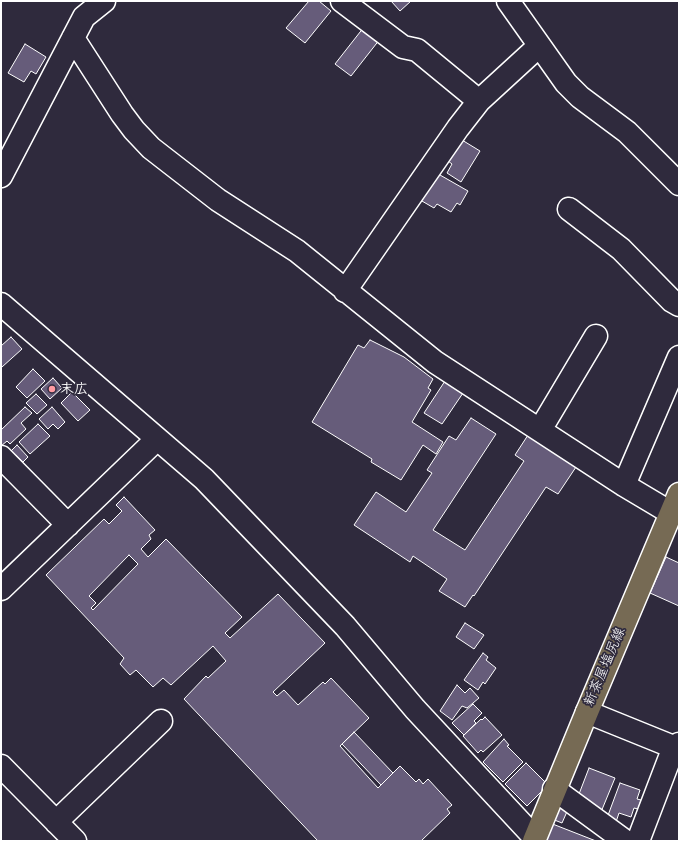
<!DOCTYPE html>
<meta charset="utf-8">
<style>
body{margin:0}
#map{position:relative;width:680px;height:842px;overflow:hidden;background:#2f2a3d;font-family:Sriracha,sans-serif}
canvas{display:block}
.frame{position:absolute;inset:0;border:2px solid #fff;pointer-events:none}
</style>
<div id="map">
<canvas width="680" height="842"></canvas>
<div class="frame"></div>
</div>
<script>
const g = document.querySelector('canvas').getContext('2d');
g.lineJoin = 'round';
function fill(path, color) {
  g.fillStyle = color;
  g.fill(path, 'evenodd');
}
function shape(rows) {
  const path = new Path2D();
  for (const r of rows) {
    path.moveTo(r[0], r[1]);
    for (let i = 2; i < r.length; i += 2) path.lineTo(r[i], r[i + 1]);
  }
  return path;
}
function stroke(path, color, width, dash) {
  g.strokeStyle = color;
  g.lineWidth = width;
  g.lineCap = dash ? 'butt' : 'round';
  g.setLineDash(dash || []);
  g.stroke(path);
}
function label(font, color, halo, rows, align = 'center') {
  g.font = font + ' Sriracha,"Klee One",sans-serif';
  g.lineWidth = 3.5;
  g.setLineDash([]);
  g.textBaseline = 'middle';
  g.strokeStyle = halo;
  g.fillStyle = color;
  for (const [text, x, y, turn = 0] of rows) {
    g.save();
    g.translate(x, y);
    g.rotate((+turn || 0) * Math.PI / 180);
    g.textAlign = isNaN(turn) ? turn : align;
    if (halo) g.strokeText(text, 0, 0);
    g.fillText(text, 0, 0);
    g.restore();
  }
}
const building = shape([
 [309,1,319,1,331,11,305,43,286,28,309,1],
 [391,1,411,1,400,11,391,1],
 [364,27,380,39,351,76,335,64,364,27],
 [25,44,46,57,36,74,31,71,24,82,8,73,25,44],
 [457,137,480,151,461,182,447,173,452,164,443,157,457,137],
 [433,171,468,191,460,205,457,203,451,212,437,204,434,208,415,197,433,171],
 [11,337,22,349,2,367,1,366,1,346,11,337],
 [370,340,404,357,433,379,428,388,431,390,412,422,443,442,436,454,423,445,401,480,371,462,372,459,312,422,358,345,364,348,370,340],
 [33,369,45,381,27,398,16,387,33,369],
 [53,378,62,388,50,399,41,389,53,378],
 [445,381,463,393,442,424,424,413,445,381],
 [72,392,90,410,78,421,61,403,72,392],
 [36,394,47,405,37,414,26,403,36,394],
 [25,407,32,413,21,423,26,429,10,444,7,441,1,446,1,430,25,407],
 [52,407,65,422,58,429,53,424,48,429,39,419,52,407],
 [471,418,496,434,433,530,465,550,524,461,515,455,528,435,578,464,558,494,546,487,474,596,473,595,465,607,439,591,447,579,413,556,410,562,354,525,376,492,406,512,432,473,427,470,449,436,456,440,471,418],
 [38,424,50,436,30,454,19,442,38,424],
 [17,445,28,457,23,462,16,455,13,458,8,454,17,445],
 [124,497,155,530,149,535,151,539,141,549,148,557,166,539,242,617,225,633,230,638,278,594,325,643,273,692,277,696,284,690,298,705,323,682,325,684,331,678,369,718,340,746,378,788,400,766,416,782,419,779,423,784,428,779,452,805,447,809,450,813,421,841,318,841,184,699,206,676,208,678,226,661,213,646,171,685,163,678,153,687,136,670,130,675,120,664,124,658,46,575,104,519,109,524,122,511,116,505,124,497],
 [129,555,138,564,93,610,91,608,96,603,89,596,129,555],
 [666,557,679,563,679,606,650,593,666,557],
 [465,623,484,635,474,649,456,637,465,623],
 [483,653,488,657,486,660,496,668,485,684,483,682,478,690,464,680,483,653],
 [457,685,465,693,470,688,479,698,467,708,462,706,452,720,440,711,457,685],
 [473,704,482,713,474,721,476,723,464,735,452,723,473,704],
 [485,717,502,735,483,752,481,750,478,753,463,736,481,719,482,720,485,717],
 [354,732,393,773,381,785,342,744,354,732],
 [504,739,509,745,507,746,523,762,503,782,483,762,504,739],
 [526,763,548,785,527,806,505,784,526,763],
 [589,768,615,778,601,812,580,798,579,794,589,768],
 [620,783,640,790,637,799,641,800,638,809,634,808,631,817,619,813,615,825,607,818,620,783],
 [560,800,569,807,562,823,552,819,560,800],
 [550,823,596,841,544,841,550,823]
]);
fill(building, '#665c7a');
stroke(building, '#fff', 1);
const minor = shape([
 [342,1,403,47,417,50,479,101],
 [508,1,566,83,580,97,627,132,679,184],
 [73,38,122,114,134,130,151,148,218,200,297,251,435,362,624,485,671,513],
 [1,176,84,17,104,1],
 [569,209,621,249,672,301,679,305],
 [345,291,458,128,479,101,539,46],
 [1,304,204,479,345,626,415,709,535,838],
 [540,430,596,336],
 [1,457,68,525],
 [624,485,679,357],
 [1,589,157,439],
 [587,712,676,748],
 [1,766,75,841],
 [554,789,625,841],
 [56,822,161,721],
 [638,841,672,752,679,744]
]);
const major = shape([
 [534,841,587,712,679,494]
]);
stroke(minor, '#fff', 25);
stroke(major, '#fff', 25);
stroke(minor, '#2f2a3d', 22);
stroke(major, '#766a54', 22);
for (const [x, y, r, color] of [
 [52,389,4,"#ff9aa2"]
]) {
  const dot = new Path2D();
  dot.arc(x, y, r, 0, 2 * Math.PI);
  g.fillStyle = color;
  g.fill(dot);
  stroke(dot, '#2f2a3d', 1.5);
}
label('bold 14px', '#fff', '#2f2a3d', [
 ["末広",60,389]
], 'left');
label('14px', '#fff', '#2f2a3d', [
 ["新茶屋塩尻線",605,667,-67]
]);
</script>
